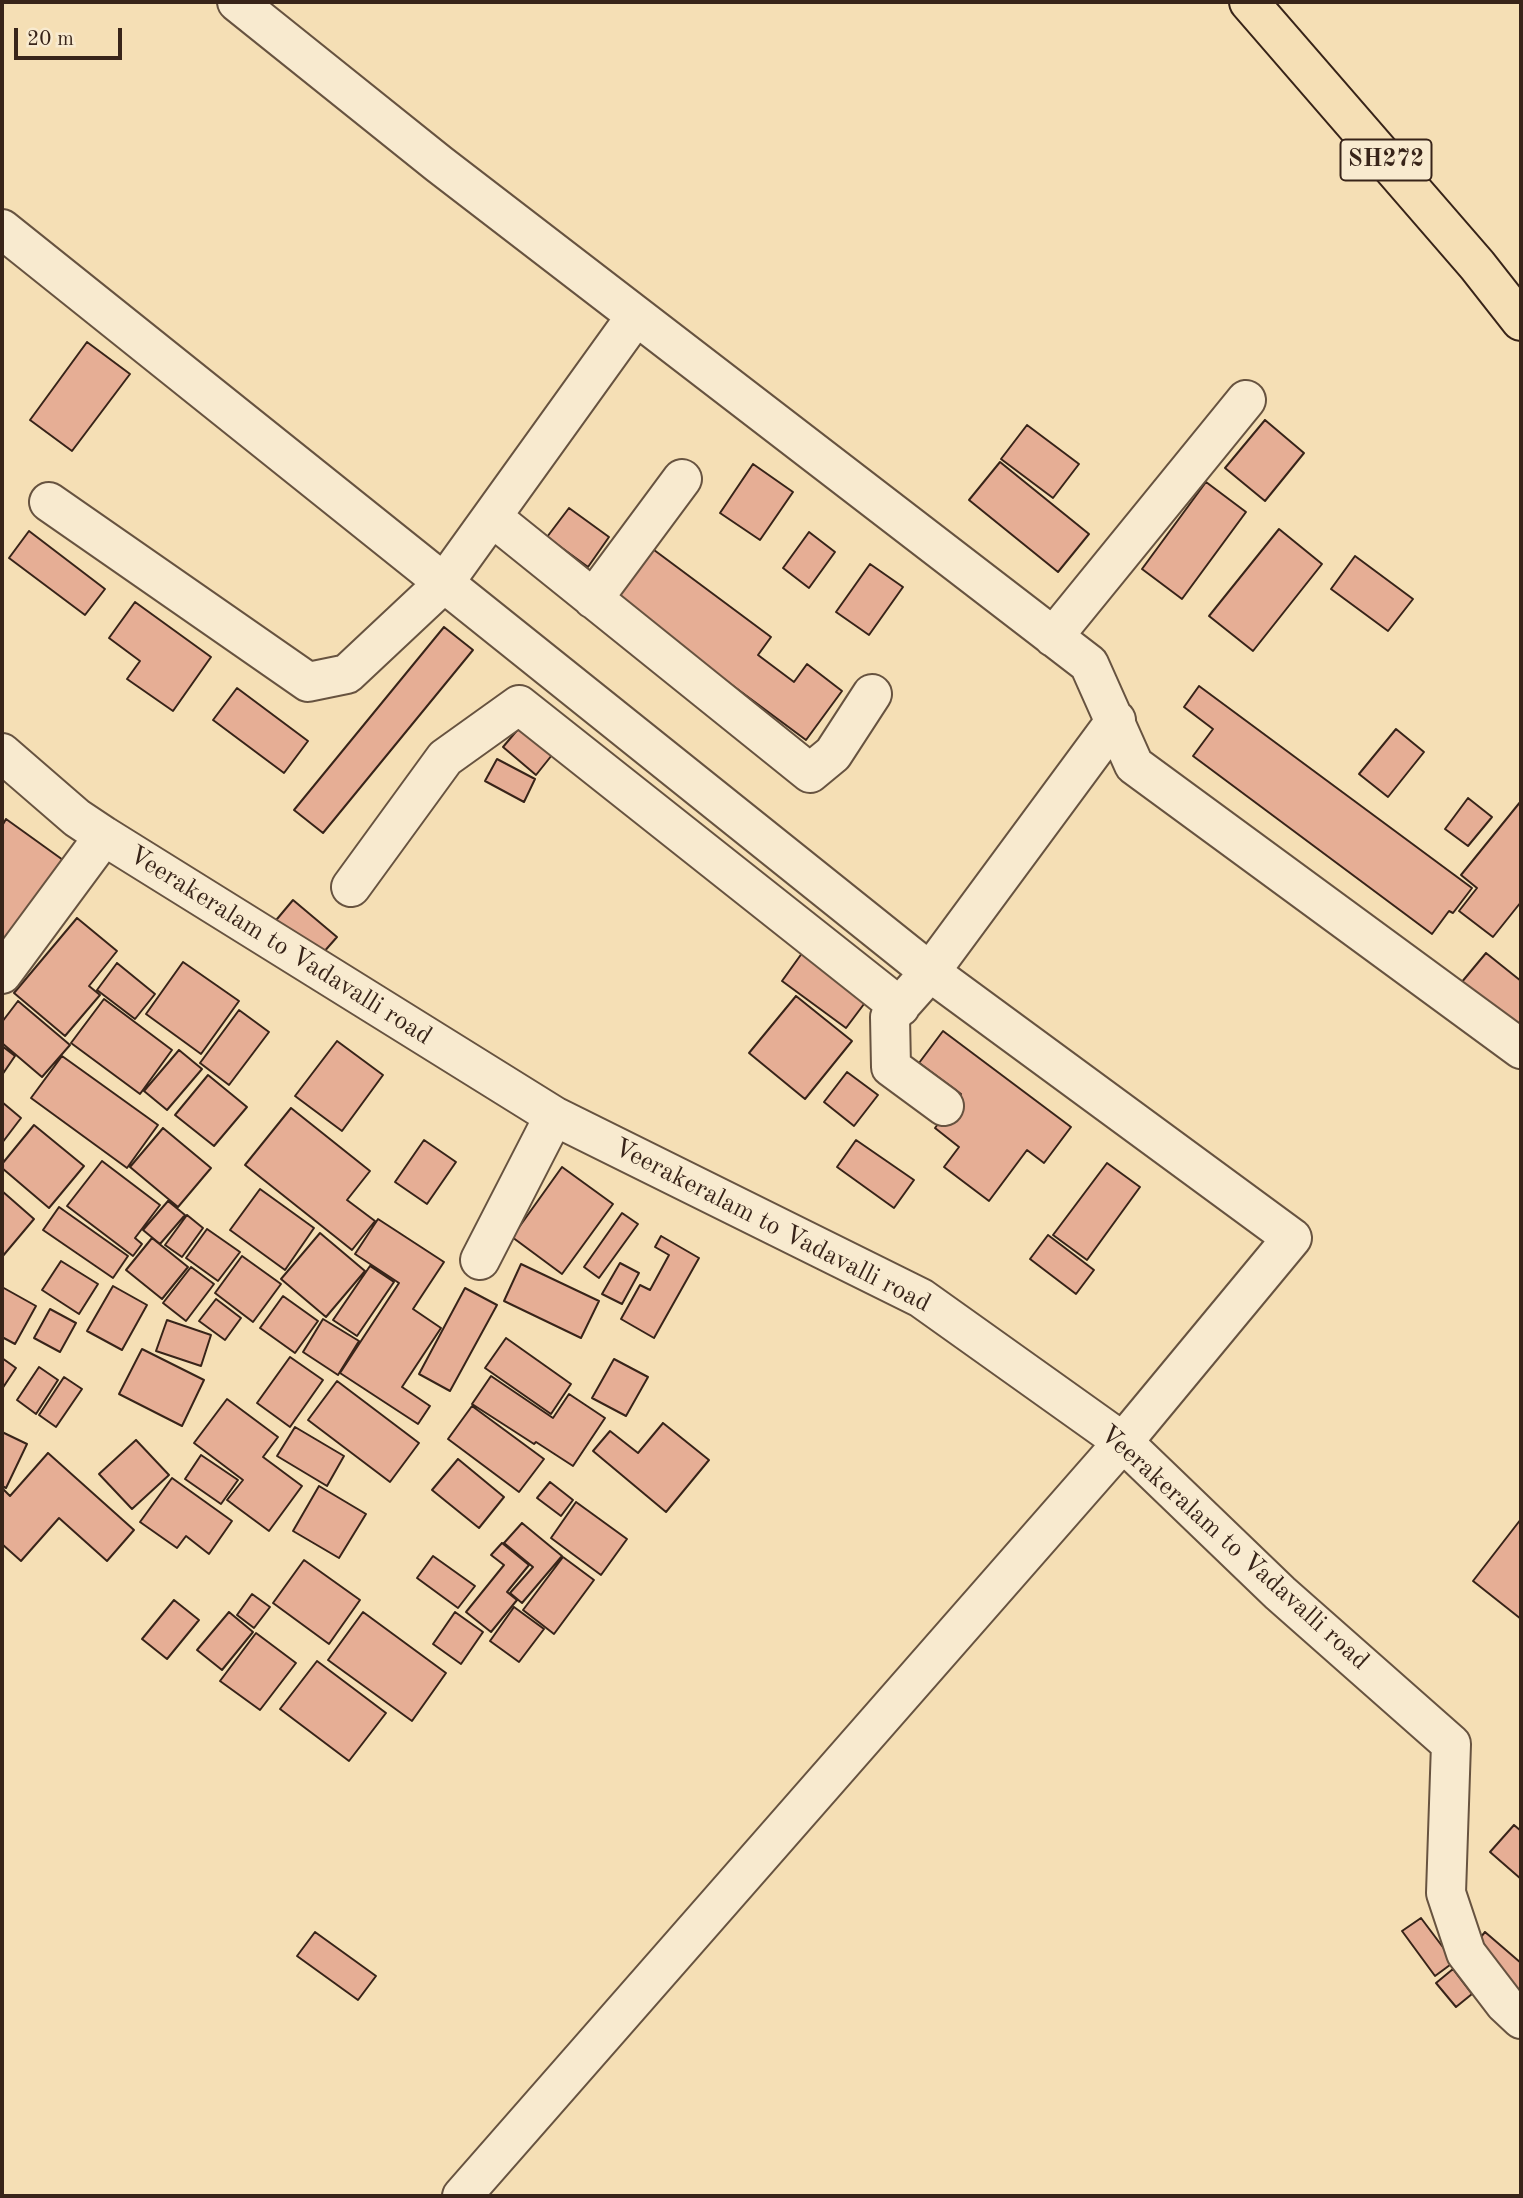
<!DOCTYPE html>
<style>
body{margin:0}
#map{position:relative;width:1523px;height:2198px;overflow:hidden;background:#f5dfb5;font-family:"Old Standard TT",serif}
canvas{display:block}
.frame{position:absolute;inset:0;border:4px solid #382419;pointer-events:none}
.scale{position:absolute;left:14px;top:28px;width:108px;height:32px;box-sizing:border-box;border:4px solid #382419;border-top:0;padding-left:9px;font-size:21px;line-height:24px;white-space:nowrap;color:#382419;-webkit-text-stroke:5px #f8eacf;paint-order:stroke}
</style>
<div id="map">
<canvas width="1523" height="2198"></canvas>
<div class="frame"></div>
<div class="scale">20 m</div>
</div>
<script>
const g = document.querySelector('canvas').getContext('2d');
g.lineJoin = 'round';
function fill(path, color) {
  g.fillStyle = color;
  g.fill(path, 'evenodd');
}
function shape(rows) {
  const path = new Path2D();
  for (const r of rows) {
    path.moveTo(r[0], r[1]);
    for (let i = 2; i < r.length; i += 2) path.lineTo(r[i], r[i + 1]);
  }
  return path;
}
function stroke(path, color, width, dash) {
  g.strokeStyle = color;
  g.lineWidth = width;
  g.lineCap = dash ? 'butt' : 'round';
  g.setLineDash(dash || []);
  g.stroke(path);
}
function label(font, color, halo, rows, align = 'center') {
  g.font = font + ' "Old Standard TT",serif';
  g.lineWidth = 5;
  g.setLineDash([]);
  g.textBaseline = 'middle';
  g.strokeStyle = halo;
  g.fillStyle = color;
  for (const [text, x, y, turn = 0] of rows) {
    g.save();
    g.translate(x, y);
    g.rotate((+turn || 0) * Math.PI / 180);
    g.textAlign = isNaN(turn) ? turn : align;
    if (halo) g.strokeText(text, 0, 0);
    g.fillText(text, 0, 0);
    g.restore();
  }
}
const building = shape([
 [87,342,130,374,72,451,30,420,87,342],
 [1265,420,1304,453,1265,501,1225,468,1265,420],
 [1027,425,1079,464,1053,498,1001,459,1027,425],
 [1000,462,1089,534,1058,572,969,500,1000,462],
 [753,464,793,492,760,540,720,513,753,464],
 [1206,482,1246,512,1182,599,1142,569,1206,482],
 [569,508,609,537,588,567,547,537,569,508],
 [1279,529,1322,564,1253,651,1209,616,1279,529],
 [29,531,105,589,85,615,9,558,29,531],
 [809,532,835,552,809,588,783,568,809,532],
 [646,544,771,637,758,655,794,682,807,664,842,691,806,740,608,593,646,544],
 [1355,556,1413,599,1388,631,1331,589,1355,556],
 [870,564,903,587,869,635,836,612,870,564],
 [135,602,211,657,173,711,127,679,140,661,109,638,135,602],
 [444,627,473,650,323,833,294,810,444,627],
 [1199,686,1472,888,1453,913,1449,911,1432,934,1193,756,1213,729,1184,707,1199,686],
 [237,688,308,741,284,773,213,720,237,688],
 [519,728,552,755,536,775,503,747,519,728],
 [1396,729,1424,752,1388,797,1359,774,1396,729],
 [497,759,535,779,524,802,485,781,497,759],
 [1468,798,1492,817,1468,846,1445,829,1468,798],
 [1521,801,1521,902,1493,937,1459,911,1477,888,1461,875,1521,801],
 [6,819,63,860,2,945,2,826,6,819],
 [293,900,337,937,315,962,272,925,293,900],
 [77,918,117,951,89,986,100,995,65,1036,14,993,77,918],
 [805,949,870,996,846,1028,782,981,805,949],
 [1486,953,1521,981,1521,1032,1461,983,1486,953],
 [183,962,239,1001,201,1054,146,1014,183,962],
 [117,963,155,994,135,1019,97,990,117,963],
 [796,996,852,1041,805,1099,749,1053,796,996],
 [104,999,172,1050,140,1094,71,1043,104,999],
 [18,1001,70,1045,42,1077,2,1043,2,1022,18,1001],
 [239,1010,269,1032,229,1085,200,1063,239,1010],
 [943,1031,1071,1127,1044,1163,1027,1150,989,1201,944,1167,959,1147,935,1128,961,1094,919,1063,943,1031],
 [337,1041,383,1075,342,1131,295,1096,337,1041],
 [2,1046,15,1056,2,1075,2,1046],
 [179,1050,202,1069,167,1110,144,1091,179,1050],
 [62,1056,158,1125,127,1168,31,1098,62,1056],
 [847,1072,878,1095,854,1126,824,1102,847,1072],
 [208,1075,247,1107,214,1146,175,1115,208,1075],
 [2,1102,21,1118,2,1143,2,1102],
 [291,1108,370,1171,347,1200,375,1221,352,1250,245,1165,291,1108],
 [34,1125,84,1166,49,1208,2,1168,2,1164,34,1125],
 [163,1128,211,1168,178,1207,130,1167,163,1128],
 [424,1140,456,1162,427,1204,395,1182,424,1140],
 [856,1140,914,1180,894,1208,837,1167,856,1140],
 [102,1161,160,1205,135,1238,142,1244,133,1256,67,1206,102,1161],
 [1107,1163,1140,1187,1087,1260,1053,1235,1107,1163],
 [562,1167,613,1204,562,1274,512,1237,562,1167],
 [260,1189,314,1228,285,1270,230,1230,260,1189],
 [2,1191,34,1219,2,1257,2,1191],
 [168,1201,185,1215,160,1244,143,1230,168,1201],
 [59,1207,128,1256,113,1278,43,1230,59,1207],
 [622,1213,638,1224,599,1278,584,1267,622,1213],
 [187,1215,203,1228,182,1257,165,1245,187,1215],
 [378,1219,444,1262,413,1309,441,1328,402,1387,430,1406,418,1424,340,1373,399,1283,355,1254,378,1219],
 [207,1229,240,1252,218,1281,186,1258,207,1229],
 [320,1233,365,1271,326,1317,281,1279,320,1233],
 [1048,1235,1094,1270,1076,1294,1030,1259,1048,1235],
 [661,1236,699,1258,654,1338,621,1319,640,1285,650,1290,669,1255,655,1247,661,1236],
 [152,1238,188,1267,162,1299,126,1270,152,1238],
 [242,1256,281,1284,253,1322,215,1293,242,1256],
 [61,1261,98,1284,79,1314,42,1290,61,1261],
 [620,1263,639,1273,622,1304,602,1294,620,1263],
 [521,1264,599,1301,581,1338,504,1301,521,1264],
 [370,1266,394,1282,357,1336,333,1320,370,1266],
 [191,1267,214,1284,186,1321,163,1303,191,1267],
 [113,1286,147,1305,122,1350,87,1331,113,1286],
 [2,1287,36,1306,15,1344,2,1337,2,1287],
 [465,1288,497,1305,450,1391,419,1374,465,1288],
 [283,1296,318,1321,295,1353,260,1328,283,1296],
 [216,1299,241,1318,225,1340,199,1321,216,1299],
 [50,1309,76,1323,60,1352,34,1338,50,1309],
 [323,1319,359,1341,338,1375,303,1352,323,1319],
 [167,1320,211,1335,201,1366,156,1351,167,1320],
 [506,1338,571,1384,551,1414,485,1368,506,1338],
 [142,1349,204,1380,182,1426,119,1394,142,1349],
 [290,1357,323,1380,290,1427,257,1403,290,1357],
 [2,1358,16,1368,2,1389,2,1358],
 [614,1359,648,1377,626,1416,592,1398,614,1359],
 [39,1367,58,1380,36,1414,17,1400,39,1367],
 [491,1376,553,1418,569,1394,605,1418,573,1466,536,1442,534,1444,472,1404,491,1376],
 [64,1377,82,1389,56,1427,39,1415,64,1377],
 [337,1381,419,1443,390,1482,308,1420,337,1381],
 [227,1399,278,1437,263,1457,302,1486,269,1531,227,1500,243,1480,194,1443,227,1399],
 [472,1406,544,1459,519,1492,448,1439,472,1406],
 [663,1423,709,1460,666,1512,593,1451,610,1431,638,1453,663,1423],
 [295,1427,344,1456,327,1486,277,1456,295,1427],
 [2,1432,27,1444,6,1488,2,1486,2,1432],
 [136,1440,169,1475,132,1509,99,1474,136,1440],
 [48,1453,134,1530,107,1561,59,1518,21,1561,2,1544,2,1488,10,1496,48,1453],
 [201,1455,238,1480,221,1504,185,1479,201,1455],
 [458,1459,504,1497,479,1528,432,1490,458,1459],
 [172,1478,232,1521,209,1554,186,1536,177,1548,140,1522,172,1478],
 [550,1482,573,1500,561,1516,537,1498,550,1482],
 [319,1486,366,1514,339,1558,293,1531,319,1486],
 [576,1502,627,1539,601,1575,551,1538,576,1502],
 [1521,1519,1521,1619,1473,1581,1521,1519],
 [522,1523,562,1556,522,1603,510,1593,533,1567,504,1543,522,1523],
 [502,1543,529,1565,507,1592,517,1600,491,1632,466,1612,504,1565,491,1555,502,1543],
 [433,1556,475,1586,458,1608,417,1578,433,1556],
 [563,1557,594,1580,554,1634,523,1610,563,1557],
 [304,1560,360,1600,329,1644,273,1603,304,1560],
 [252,1594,270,1607,254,1628,237,1615,252,1594],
 [174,1600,199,1620,167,1659,142,1639,174,1600],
 [514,1607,544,1629,519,1662,490,1641,514,1607],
 [229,1612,253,1632,222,1670,197,1650,229,1612],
 [363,1612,446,1673,412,1721,328,1660,363,1612],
 [455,1612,483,1632,461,1664,433,1644,455,1612],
 [256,1633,296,1663,260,1710,220,1681,256,1633],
 [317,1661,386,1713,349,1761,280,1709,317,1661],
 [1514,1825,1521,1831,1521,1879,1490,1852,1514,1825],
 [1421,1918,1454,1962,1435,1976,1402,1931,1421,1918],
 [315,1932,376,1976,358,2000,297,1956,315,1932],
 [1485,1932,1521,1963,1521,1992,1471,1949,1485,1932],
 [1453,1969,1472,1994,1456,2007,1436,1983,1453,1969]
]);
fill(building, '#e6ae95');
stroke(building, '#382419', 2);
const minor = shape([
 [237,2,439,164,1089,664,1134,765,1521,1049],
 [2,229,930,972,1116,720],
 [49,502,308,682,347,674,444,583,636,316],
 [492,517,810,773,833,754,872,694],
 [593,599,682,479],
 [1053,637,1246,400],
 [2,753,77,818,104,836,554,1116,921,1298,1123,1442,1280,1593,1451,1744,1446,1893,1466,1953,1505,2004,1521,2019],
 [351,887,445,758,519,705,900,1007],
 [2,974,104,836],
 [480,1260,554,1116],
 [462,2196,1123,1442,1292,1238,930,972,890,1017,891,1067,944,1106]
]);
const major = shape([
 [1249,2,1477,265,1521,321]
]);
stroke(minor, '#675340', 42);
stroke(major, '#382419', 42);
stroke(minor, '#f8eacf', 38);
stroke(major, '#f5dfb5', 38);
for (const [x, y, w] of [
 [1386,160,91]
]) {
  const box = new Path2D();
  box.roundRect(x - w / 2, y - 20.5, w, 41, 5);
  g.fillStyle = '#f8eacf';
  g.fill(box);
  stroke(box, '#382419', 2);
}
label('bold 24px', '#382419', null, [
 ["SH272",1386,160]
]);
label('26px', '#382419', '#f8eacf', [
 ["Veerakeralam to Vadavalli road",280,946,32],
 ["Veerakeralam to Vadavalli road",772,1226,27],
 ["Veerakeralam to Vadavalli road",1234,1548,42]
]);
</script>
